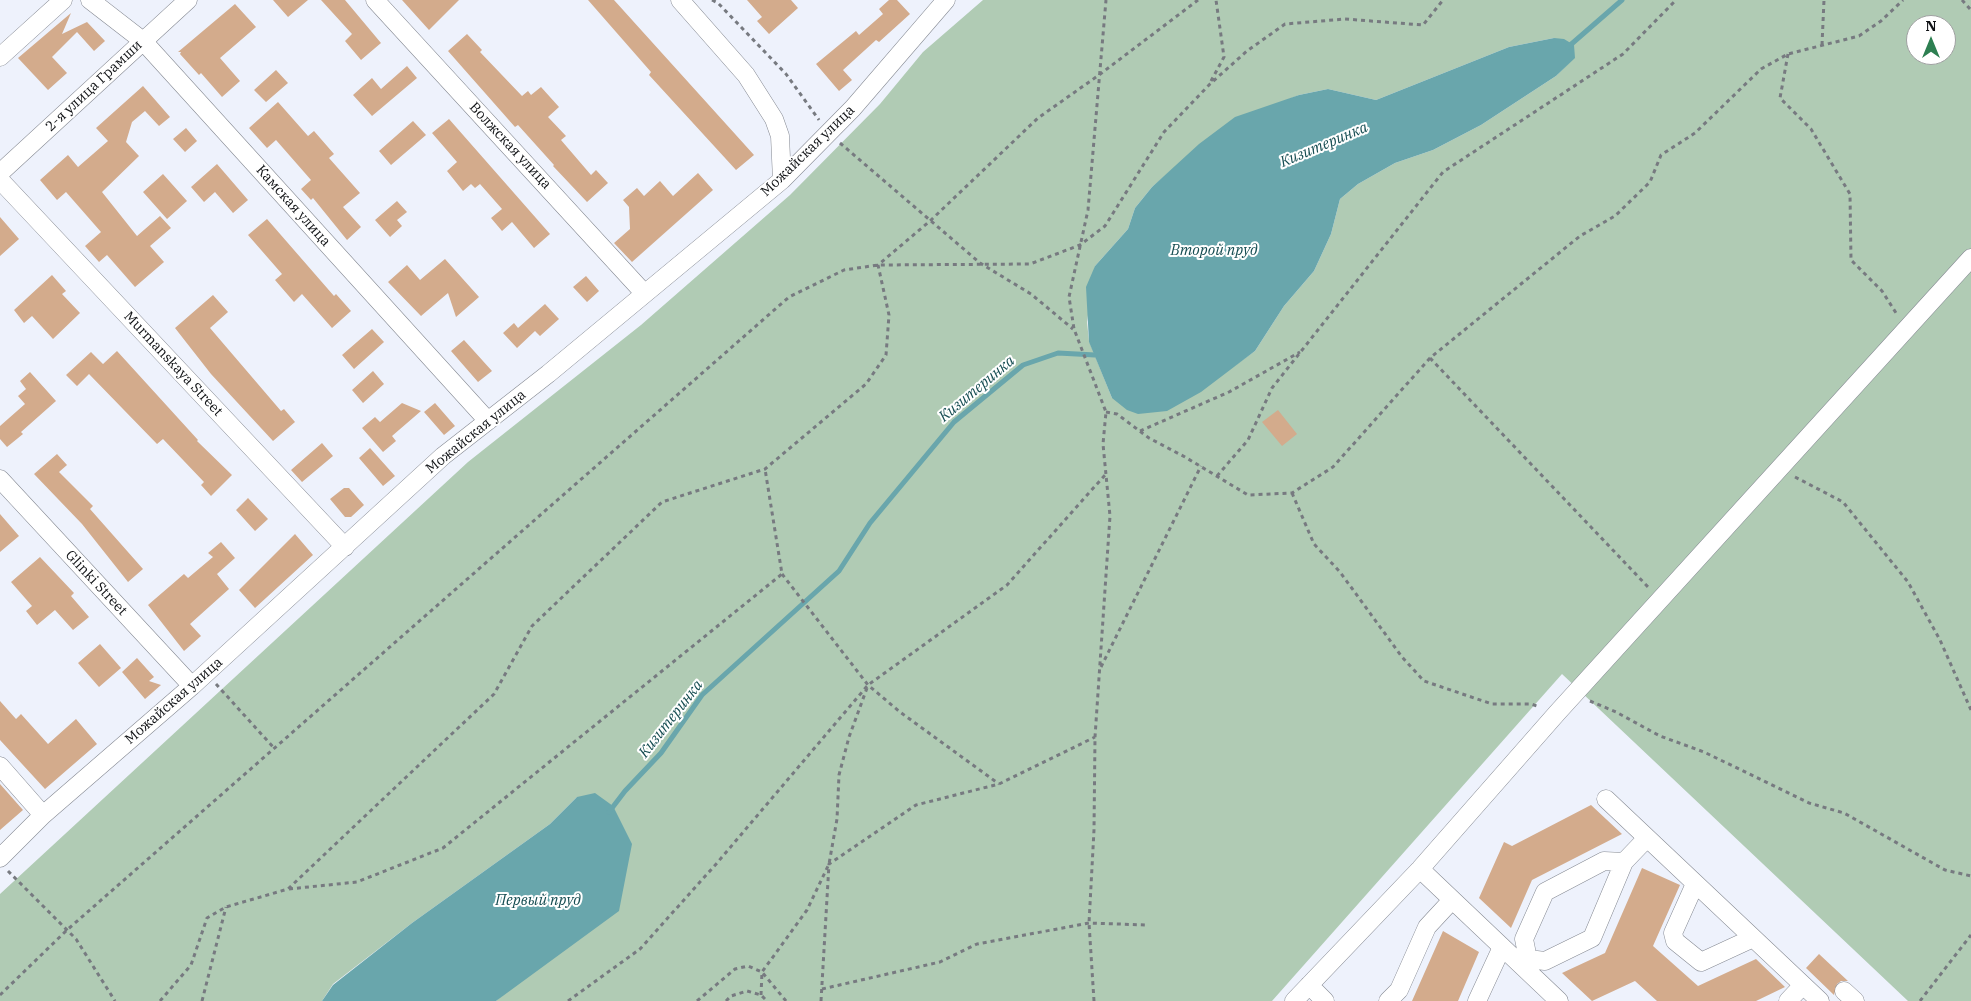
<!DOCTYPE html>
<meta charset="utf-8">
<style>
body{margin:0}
#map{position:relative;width:1971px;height:1001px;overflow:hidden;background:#eef2fc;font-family:"IBM Plex Serif",serif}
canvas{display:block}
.north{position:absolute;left:1906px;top:15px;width:50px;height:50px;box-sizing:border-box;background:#fff;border:1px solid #9fa0a1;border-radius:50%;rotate:0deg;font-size:14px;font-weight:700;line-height:20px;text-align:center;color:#101215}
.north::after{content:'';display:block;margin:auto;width:18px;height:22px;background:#2d7f51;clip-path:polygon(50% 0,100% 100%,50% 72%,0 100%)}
</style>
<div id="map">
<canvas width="1971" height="1001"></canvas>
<div class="north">N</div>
</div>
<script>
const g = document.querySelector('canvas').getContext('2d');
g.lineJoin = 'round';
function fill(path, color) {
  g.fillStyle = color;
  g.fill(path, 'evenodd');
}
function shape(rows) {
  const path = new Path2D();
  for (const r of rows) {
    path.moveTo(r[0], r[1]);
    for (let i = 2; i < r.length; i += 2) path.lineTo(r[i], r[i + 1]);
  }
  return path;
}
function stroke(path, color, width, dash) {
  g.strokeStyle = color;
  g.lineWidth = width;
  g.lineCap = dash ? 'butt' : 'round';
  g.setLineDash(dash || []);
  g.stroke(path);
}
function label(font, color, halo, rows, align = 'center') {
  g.font = font + ' "IBM Plex Serif",serif';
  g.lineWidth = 4;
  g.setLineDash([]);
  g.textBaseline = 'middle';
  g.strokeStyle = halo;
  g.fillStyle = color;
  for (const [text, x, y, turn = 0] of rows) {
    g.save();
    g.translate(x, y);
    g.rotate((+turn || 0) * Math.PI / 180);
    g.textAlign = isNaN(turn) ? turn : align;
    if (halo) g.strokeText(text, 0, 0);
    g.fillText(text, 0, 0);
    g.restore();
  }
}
fill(shape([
 [983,0,1971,0,1971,1001,1908,1001,1562,674,1272,1001,496,1001,505,993,577,797,550,824,412,923,333,984,322,1001,0,1001,0,894,468,462,641,325,790,195,880,104,923,52],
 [1916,25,1946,25,1946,55,1916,55],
 [1554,38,1574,58,1556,76,1481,125,1433,150,1395,163,1358,184,1340,199,1331,234,1314,271,1284,306,1255,351,1230,369,1112,398,1089,341,1087,322,1095,266,1128,229,1135,208,1152,187,1174,168,1270,107,1299,95,1328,89,1376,100,1509,47]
]), '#b0cbb4');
fill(shape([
 [1554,38,1564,39,1574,45,1575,58,1556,76,1481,125,1433,150,1395,163,1358,184,1340,199,1331,234,1314,271,1284,306,1255,351,1201,392,1167,411,1138,414,1127,410,1112,398,1089,342,1086,287,1095,266,1128,229,1135,208,1152,187,1199,144,1235,117,1299,95,1328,89,1376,100,1509,47],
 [595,793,613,806,632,844,619,911,496,1001,322,1001,333,985,412,923,550,824,577,797]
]), '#69a6ac');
stroke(shape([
 [1568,47,1622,0],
 [609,812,625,791,661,753,702,695,839,571,870,523,954,422,1023,365,1058,353,1095,355,1098,351]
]), '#69a6ac', 5);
fill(shape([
 [273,0,308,0,288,17],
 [321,0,345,0,381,43,361,60,345,41,352,34],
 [402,0,459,0,429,30],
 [588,0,614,0,754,155,736,170,649,75,651,72],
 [747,0,791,0,798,8,769,34,757,21,762,17],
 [889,0,897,0,910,14,879,42,876,40,843,70,852,80,839,91,816,64,856,31,859,35,883,14,879,9],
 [235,4,256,27,220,58,240,81,222,97,201,73,199,75,180,54,181,52,178,52],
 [71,13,62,34,87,22,105,41,94,51,77,32,52,57,67,73,48,90,18,58],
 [467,34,482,50,480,52,522,96,528,91,531,95,541,87,559,107,548,117,566,136,561,140,591,175,596,170,608,183,587,202,553,166,554,165,518,125,515,127,448,51],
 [407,66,417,78,372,116,353,95,372,78,381,89],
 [276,70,288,83,266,102,254,90],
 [143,86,170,117,159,126,145,111,132,122,126,142,139,156,102,192,137,236,160,216,171,228,150,246,164,262,135,287,107,255,99,262,85,246,101,232,66,192,57,200,40,180,68,155,78,167,108,141,96,128],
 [278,102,308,136,314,131,334,154,329,158,360,193,343,207,361,227,347,240,313,198,311,200,301,189,311,180,276,140,267,148,249,128],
 [449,119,550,234,534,248,512,222,502,231,491,218,502,209,480,184,475,188,471,184,463,191,447,171,457,162,432,133],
 [413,121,426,135,391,165,379,151],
 [186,128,197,141,185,152,173,139],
 [217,164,248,200,233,213,215,192,204,202,191,187],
 [698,173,713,190,632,262,614,243,630,229,629,207,623,200,637,188,644,196,660,181,673,196],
 [163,174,187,201,167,219,143,192],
 [397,201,407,212,397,220,402,226,390,237,375,220],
 [0,217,19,239,0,256],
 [267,219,334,296,336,294,351,311,332,328,302,294,294,302,275,280,282,274,248,235],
 [445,259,479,297,456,317,448,293,421,316,388,282,407,265,420,280],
 [52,275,66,291,62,294,80,313,53,339,32,316,24,323,14,310],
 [586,276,599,291,587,302,573,287],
 [213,295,228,312,210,328,281,411,284,409,295,422,273,441,211,374,175,328],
 [545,304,559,319,540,336,535,331,517,348,503,333,514,323,518,328],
 [372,329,384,342,354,369,342,355],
 [464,340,492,371,478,382,451,351],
 [117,351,198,440,197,441,232,475,211,496,201,485,204,482,163,439,157,444,89,374,77,386,66,375,91,352,103,364],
 [373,371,384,384,363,403,352,390],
 [30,372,56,401,21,432,23,434,7,447,0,439,0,426,25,404,18,396,26,389,20,381],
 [402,403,421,411,392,436,396,441,383,452,362,428,375,417,380,422],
 [435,403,455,426,444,435,424,412],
 [1278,410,1297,434,1282,446,1262,422],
 [322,443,333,456,302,482,291,470],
 [370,448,395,476,383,486,359,458],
 [57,454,67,465,59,472,93,506,90,509,143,569,128,582,82,524,34,474],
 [344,488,349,488,364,505,351,517,345,517,330,499],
 [248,498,268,519,255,531,236,510],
 [0,514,19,536,0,552],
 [295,534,313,555,255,608,239,590],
 [221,542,235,558,217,574,229,589,190,624,201,636,184,651,148,605,184,574,188,578,213,557,208,553],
 [40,557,74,593,71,596,89,617,73,630,55,610,37,625,26,611,32,606,11,582],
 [100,644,121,668,99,687,78,663],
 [137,658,154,677,149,681,161,685,145,699,122,672],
 [0,701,16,719,21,714,48,744,76,719,97,744,45,789,0,740],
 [0,784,23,810,0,830],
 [1591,805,1622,834,1532,880,1511,928,1479,898,1504,842,1512,846],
 [1642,868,1680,885,1653,946,1698,986,1756,959,1785,987,1756,1001,1657,1001,1635,981,1592,1001,1562,973,1605,953],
 [1443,931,1479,952,1458,1001,1412,1001],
 [1819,954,1848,981,1841,981,1837,984,1834,995,1806,968]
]), '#d3ab8c');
const minor = shape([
 [90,0,143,41,488,421],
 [375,0,644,293],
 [680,0,746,75,774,119,780,136,782,180],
 [0,57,63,0],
 [0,173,188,0],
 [0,180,345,547],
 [0,479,192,686],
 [0,766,43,815],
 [1606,799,1820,1001],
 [0,858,43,815,192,686,443,456,548,374,782,180,853,108,946,0],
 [1420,869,1559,1001],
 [1695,884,1673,933,1675,941,1701,962,1753,938],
 [1528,959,1524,939,1545,892,1604,861,1624,862],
 [1521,965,1528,959,1545,961,1592,938,1624,862,1647,838],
 [1309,985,1325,1001],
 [1844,991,1855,1001],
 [1294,1001,1420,869,1557,713,1971,258],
 [1388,1001,1399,990,1427,927,1452,900],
 [1477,1001,1502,947],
 [1788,1001,1803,985]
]);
stroke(minor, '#858992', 19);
stroke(shape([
 [712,0,718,3,786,74,819,120],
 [1962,0,1971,10],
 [1822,45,1824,0],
 [1788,54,1780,98,1811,129,1850,194,1851,260,1882,291,1898,316],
 [1211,81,1224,57,1216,0],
 [840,143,980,263,1031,294,1073,329],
 [1430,358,1649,588],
 [1106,412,1117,414,1149,438,1185,457,1248,495,1292,493,1333,467,1430,358,1580,236,1615,216,1650,182,1661,155,1695,133,1761,69,1788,54,1859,36,1881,21,1903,0],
 [1140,431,1229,392,1300,352],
 [1217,476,1248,440,1272,388,1443,172,1623,54,1676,0],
 [1795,477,1843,502,1908,582,1940,640,1971,710],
 [1292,493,1314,544,1340,572,1402,657,1424,681,1492,704,1531,704,1540,707],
 [782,574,868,685,900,712,999,784],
 [1101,667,1201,466],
 [216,684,274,748],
 [1590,701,1616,712,1660,736,1704,752,1809,803,1844,813,1945,870,1971,876],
 [8,871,76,939,115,1001],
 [289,889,357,882,443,848,782,574,765,469],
 [822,989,940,962,977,944,1089,923,1146,925],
 [0,995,67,930,789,297,844,270,878,265,1030,264,1080,245,1105,226,1164,132,1210,84,1247,51,1285,24,1345,19,1423,25,1443,0],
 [761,995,762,972,807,910,829,864,837,819,839,775,849,737,867,688],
 [160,1001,191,965,207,918,226,907,288,889,494,694,532,626,662,502,765,469,866,384,886,355,889,315,878,265,930,221,1038,118,1099,75,1198,0],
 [202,1001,226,907],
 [568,1001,640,949,717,863,868,685,1007,585,1105,475],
 [697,1001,735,969,748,966,762,972,786,1001],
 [726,1001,731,996,747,991,761,995,767,1001],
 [821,1001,829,864,916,805,999,784,1095,737],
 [1094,1001,1089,923,1094,830,1095,737,1110,516,1103,444,1106,412,1074,329,1069,297,1088,210,1106,0],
 [1920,1001,1971,935]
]), '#777a80', 3, [4, 4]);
stroke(minor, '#fff', 18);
label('14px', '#101215', '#fff', [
 ["2-я улица Грамши",94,86,-43],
 ["Волжская улица",510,146,47],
 ["Можайская улица",808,151,-44],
 ["Камская улица",293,206,48],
 ["Murmanskaya Street",173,364,47],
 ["Можайская улица",476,432,-39],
 ["Glinki Street",96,583,47],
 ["Можайская улица",174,701,-41]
]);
label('italic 15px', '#164d52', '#fff', [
 ["Кизитеринка",1324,145,-23],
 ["Второй пруд",1214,251],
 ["Кизитеринка",977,389,-40],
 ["Кизитеринка",671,719,-52],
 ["Первый пруд",538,901]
]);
</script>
